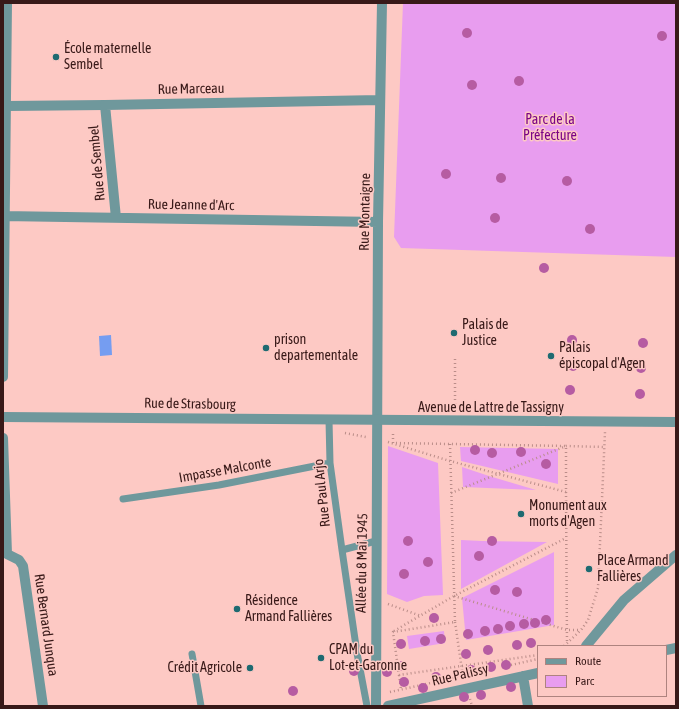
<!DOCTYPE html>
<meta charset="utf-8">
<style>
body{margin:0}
#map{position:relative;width:679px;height:709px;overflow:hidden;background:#fdc9c4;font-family:"Asap Condensed",sans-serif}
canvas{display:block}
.frame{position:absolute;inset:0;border:4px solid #381918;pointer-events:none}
.legend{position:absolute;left:537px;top:645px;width:130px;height:52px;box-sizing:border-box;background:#fdc9c4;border:1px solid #ae837f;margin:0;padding:5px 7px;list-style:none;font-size:12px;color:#381918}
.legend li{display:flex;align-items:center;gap:8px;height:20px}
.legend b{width:20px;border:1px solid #ae837f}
</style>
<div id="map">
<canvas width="679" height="709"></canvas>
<div class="frame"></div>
<ul class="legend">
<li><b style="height:5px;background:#6f989c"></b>Route</li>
<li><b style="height:11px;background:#e89def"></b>Parc</li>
</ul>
</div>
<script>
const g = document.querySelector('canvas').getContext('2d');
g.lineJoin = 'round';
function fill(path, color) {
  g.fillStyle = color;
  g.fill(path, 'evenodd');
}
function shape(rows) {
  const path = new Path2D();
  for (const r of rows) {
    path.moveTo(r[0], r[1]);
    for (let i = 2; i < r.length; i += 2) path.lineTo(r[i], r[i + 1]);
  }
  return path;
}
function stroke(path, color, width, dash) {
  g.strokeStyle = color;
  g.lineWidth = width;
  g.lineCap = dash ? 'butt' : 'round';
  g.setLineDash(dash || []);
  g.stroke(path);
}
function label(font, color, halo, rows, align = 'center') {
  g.font = font + ' "Asap Condensed",sans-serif';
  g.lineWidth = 3;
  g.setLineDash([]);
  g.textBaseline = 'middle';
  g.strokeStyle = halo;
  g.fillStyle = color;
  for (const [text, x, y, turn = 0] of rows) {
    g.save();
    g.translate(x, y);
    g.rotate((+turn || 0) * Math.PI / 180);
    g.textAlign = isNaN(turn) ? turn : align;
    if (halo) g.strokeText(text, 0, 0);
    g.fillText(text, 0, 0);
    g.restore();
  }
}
fill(shape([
 [403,3,676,3,676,257,401,248,394,237],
 [388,446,438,463,443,595,424,596,407,602,387,594],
 [460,447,558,449,558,484,461,461],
 [462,467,489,476,536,490,463,487],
 [461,540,482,541,547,542,461,589],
 [554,552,554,625,466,640,462,598],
 [444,631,445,643,409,649,407,636]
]), '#e89def');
fill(shape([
 [111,335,112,355,100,356,99,336]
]), '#759df1');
stroke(shape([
 [455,359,455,409],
 [345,433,366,437],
 [388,442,450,461,566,492,566,446,393,443,393,432],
 [450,444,455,622,393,632,399,675,538,655],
 [566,492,567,644],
 [451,493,566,446,604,447],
 [454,596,567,630,580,630],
 [388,604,421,616],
 [455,622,463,677],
 [394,631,454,596,566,538],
 [564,646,581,630,588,620,598,588,605,432],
 [511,665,538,659],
 [399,675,401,689],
 [390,692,462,676],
 [470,699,472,706]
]), '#ba8d89', 2.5, [1, 3]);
stroke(shape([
 [329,420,330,463,342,550,357,653,367,706],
 [123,499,219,485,330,463],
 [342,550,376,541],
 [192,654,201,706]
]), '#6f989c', 7);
stroke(shape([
 [7,106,105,105]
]), '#6f989c', 10);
stroke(shape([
 [3,216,378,222],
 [116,218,105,105,380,100],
 [3,377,7,3],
 [3,438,7,554,19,560,23,566,43,706],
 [586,646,624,600,676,555],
 [666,650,676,648],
 [523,676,528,706],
 [376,706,378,222,382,3],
 [388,706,538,673]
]), '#6f989c', 10);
stroke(shape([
 [3,417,676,422]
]), '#6f989c', 10);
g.fillStyle = '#b65ca2';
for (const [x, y] of [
 [467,33],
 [662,36],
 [519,81],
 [472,85],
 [446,174],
 [501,178],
 [567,181],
 [495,218],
 [590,229],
 [544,268],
 [572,340],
 [643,343],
 [573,366],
 [641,368],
 [570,390],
 [640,394],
 [475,450],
 [521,452],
 [492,453],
 [546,464],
 [408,541],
 [492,541],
 [479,556],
 [428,562],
 [404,574],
 [495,590],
 [517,592],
 [434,618],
 [546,620],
 [535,623],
 [524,624],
 [510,626],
 [498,629],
 [485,631],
 [468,634],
 [441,639],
 [425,641],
 [531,643],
 [401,644],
 [517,645],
 [488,650],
 [466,654],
 [506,665],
 [401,666],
 [491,667],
 [471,670],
 [354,671],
 [387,672],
 [436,677],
 [404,682],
 [511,687],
 [423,688],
 [293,691],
 [481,695],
 [464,697]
]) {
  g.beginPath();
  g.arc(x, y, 5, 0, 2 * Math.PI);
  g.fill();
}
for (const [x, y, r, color] of [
 [56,57,4,"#1e6a71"],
 [454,333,4,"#1e6a71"],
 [266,348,4,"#1e6a71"],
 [551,356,4,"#1e6a71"],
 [521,514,4,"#1e6a71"],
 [589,569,4,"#1e6a71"],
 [237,609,4,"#1e6a71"],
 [321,658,4,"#1e6a71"],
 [250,668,4,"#1e6a71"]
]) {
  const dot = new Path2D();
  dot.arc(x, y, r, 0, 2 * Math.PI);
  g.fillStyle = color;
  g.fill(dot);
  stroke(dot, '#fdc9c4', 1.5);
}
label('14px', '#381918', '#fdc9c4', [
 ["École maternelle",64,49],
 ["Sembel",64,65],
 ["Palais de",462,325],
 ["Justice",462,341],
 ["prison",274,340],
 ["departementale",274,356],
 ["Palais",559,348],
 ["épiscopal d'Agen",559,364],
 ["Monument aux",529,506],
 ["morts d'Agen",529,522],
 ["Place Armand",597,561],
 ["Fallières",597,577],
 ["Résidence",245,601],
 ["Armand Fallières",245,617],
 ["CPAM du",329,650],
 ["Lot-et-Garonne",329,666],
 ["Crédit Agricole",242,668,"right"]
], 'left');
label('14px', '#381918', '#fdc9c4', [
 ["Rue Marceau",191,89,-1],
 ["Rue de Sembel",97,163,-95],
 ["Rue Jeanne d'Arc",191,205,1],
 ["Rue Montaigne",365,212,-89],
 ["Rue de Strasbourg",190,404,1],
 ["Avenue de Lattre de Tassigny",491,408],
 ["Impasse Malconte",225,470,-10],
 ["Rue Paul Arjo",322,493,-96],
 ["Allée du 8 Mai 1945",362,563,-89],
 ["Rue Bernard Junqua",46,625,82],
 ["Rue Palissy",460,675,-13]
]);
label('14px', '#7b0386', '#fdc9c4', [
 ["Parc de la",550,120],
 ["Préfecture",550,136]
]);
</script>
